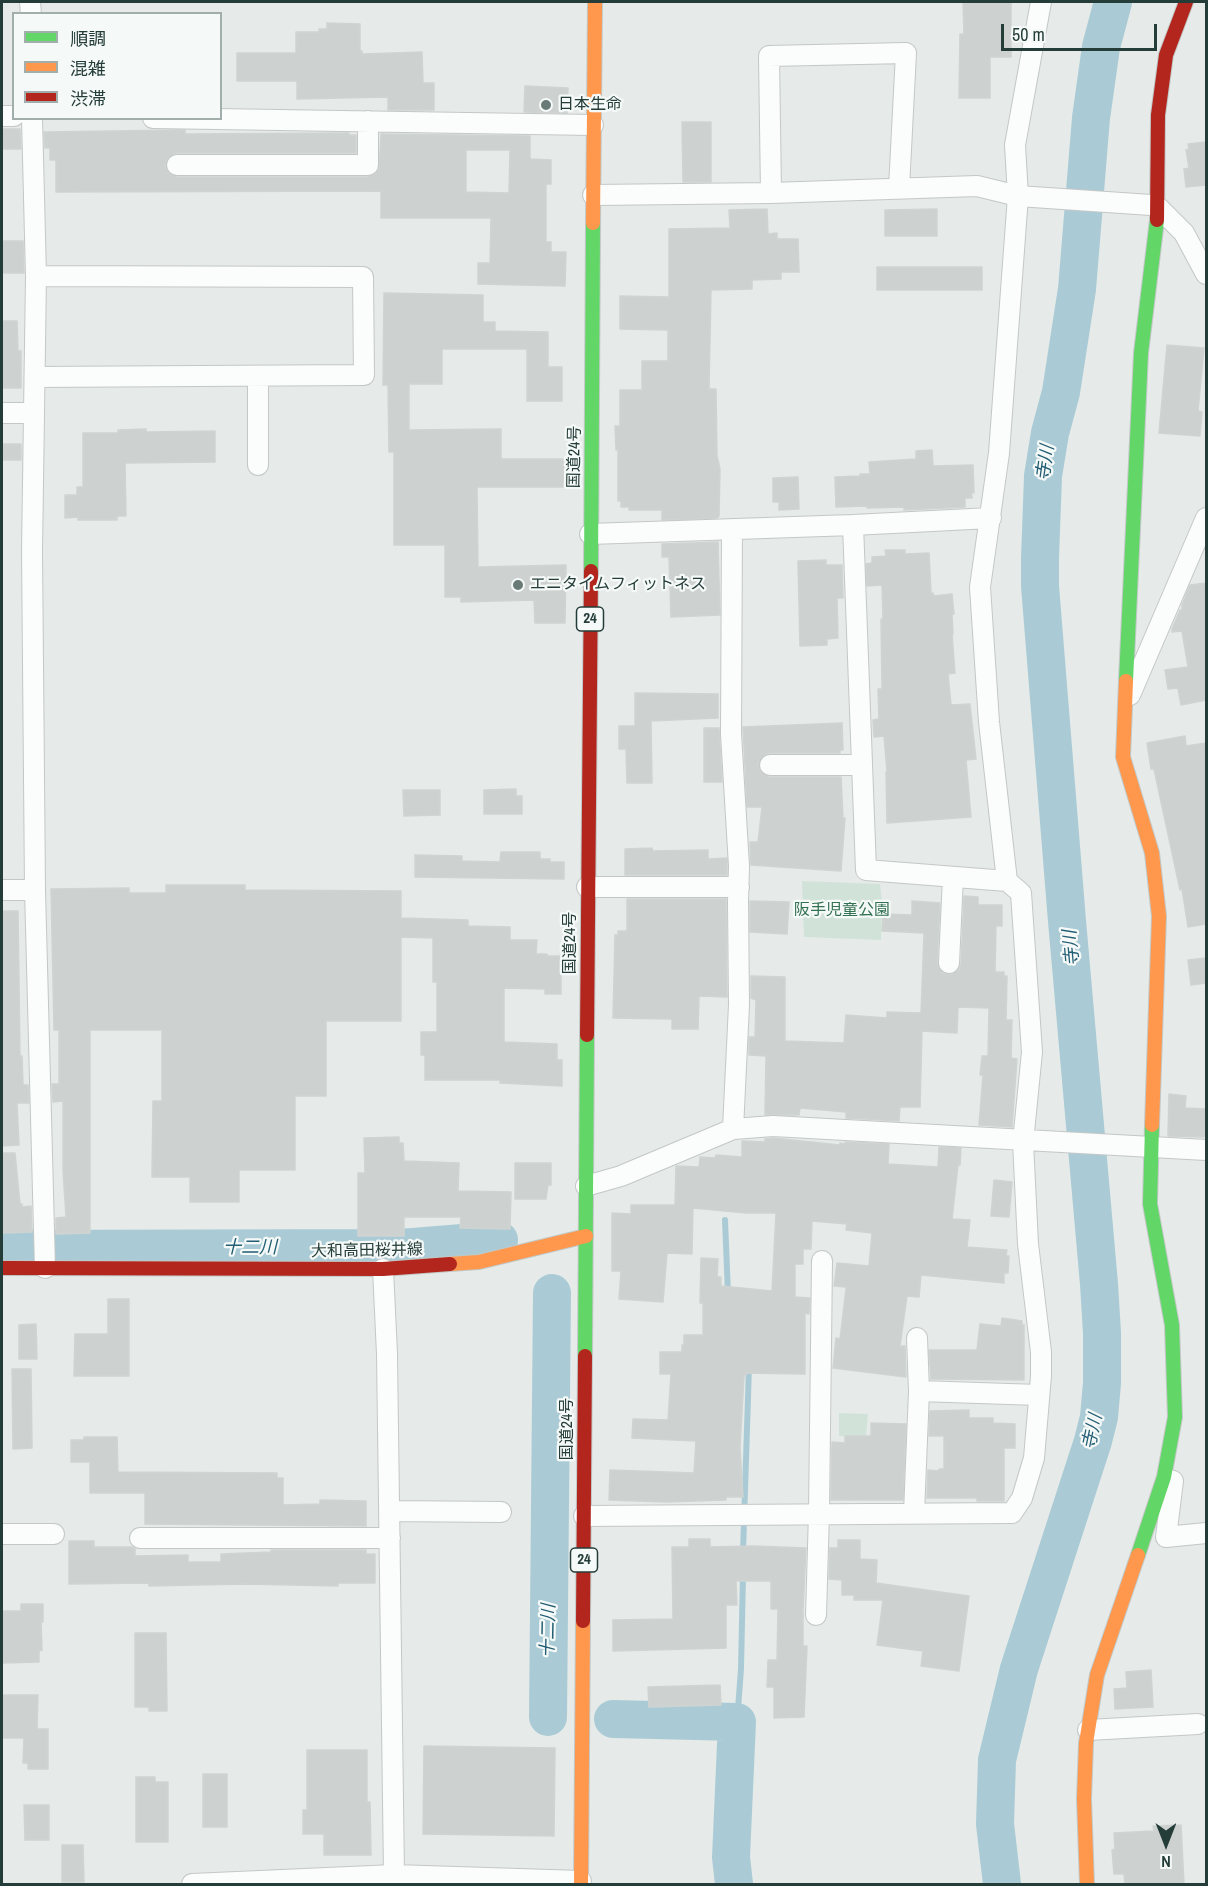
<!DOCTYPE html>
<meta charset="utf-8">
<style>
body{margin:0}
#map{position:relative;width:1208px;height:1886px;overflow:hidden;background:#e6ebe9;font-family:"Archivo Narrow","Noto Sans JP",sans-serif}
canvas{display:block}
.frame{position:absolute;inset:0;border:3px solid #253d39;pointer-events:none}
.legend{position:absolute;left:12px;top:12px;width:210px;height:108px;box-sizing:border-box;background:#f5f9f7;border:2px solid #a2aeab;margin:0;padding:8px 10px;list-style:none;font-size:18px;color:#253d39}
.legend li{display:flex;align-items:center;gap:12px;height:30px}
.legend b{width:30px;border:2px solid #a2aeab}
.north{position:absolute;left:1136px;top:1814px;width:60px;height:60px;-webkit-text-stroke:4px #f5f9f7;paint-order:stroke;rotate:180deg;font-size:16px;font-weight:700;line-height:24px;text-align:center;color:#253d39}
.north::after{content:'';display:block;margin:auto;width:21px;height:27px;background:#253d39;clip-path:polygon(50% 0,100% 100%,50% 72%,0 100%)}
.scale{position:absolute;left:1001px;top:24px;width:156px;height:27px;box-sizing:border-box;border:3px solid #253d39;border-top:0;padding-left:8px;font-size:18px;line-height:21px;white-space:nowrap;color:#253d39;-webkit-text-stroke:4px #f5f9f7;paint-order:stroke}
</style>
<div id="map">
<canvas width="1208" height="1886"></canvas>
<div class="frame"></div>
<ul class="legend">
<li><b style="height:8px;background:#63d668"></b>順調</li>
<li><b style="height:8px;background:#ff974d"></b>混雑</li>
<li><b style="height:8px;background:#b3261e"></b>渋滞</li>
</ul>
<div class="north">N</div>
<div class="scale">50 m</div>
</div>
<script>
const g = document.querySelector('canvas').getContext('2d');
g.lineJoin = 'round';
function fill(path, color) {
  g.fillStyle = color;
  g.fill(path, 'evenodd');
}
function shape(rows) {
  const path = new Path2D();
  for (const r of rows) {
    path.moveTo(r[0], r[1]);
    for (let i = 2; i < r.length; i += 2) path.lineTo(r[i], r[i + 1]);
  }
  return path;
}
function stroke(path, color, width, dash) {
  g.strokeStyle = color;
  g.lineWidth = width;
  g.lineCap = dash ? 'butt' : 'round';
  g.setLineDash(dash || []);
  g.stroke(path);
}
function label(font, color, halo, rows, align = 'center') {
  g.font = font + ' "Archivo Narrow","Noto Sans JP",sans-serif';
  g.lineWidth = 4.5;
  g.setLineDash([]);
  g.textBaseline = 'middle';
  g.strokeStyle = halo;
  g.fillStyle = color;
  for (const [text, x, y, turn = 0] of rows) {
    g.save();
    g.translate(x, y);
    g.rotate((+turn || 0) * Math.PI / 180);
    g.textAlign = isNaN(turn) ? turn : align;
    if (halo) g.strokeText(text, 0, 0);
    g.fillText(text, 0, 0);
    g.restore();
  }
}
fill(shape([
 [802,881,880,884,882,902,881,940,804,937],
 [839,1413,868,1414,866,1438,839,1436]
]), '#d1e3d8');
stroke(shape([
 [725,1220,728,1294],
 [743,1552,749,1367],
 [737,1722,741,1669,743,1574]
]), '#aacbd5', 6);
stroke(shape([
 [2,1249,401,1248,499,1240],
 [548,1717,552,1293],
 [613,1719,737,1722,731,1857,734,1884],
 [1002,1884,995,1824,997,1760,1019,1669,1093,1441,1099,1417,1102,1383,1102,1333,1099,1284,1067,921,1040,586,1040,558,1043,476,1050,433,1061,392,1077,289,1091,118,1101,47,1113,2]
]), '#aacbd5', 38);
const building = shape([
 [967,2,1011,2,1011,57,990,57,990,98,959,98,960,34,964,34,963,3,967,3,967,2],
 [327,23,360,24,360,51,362,51,362,54,422,52,423,83,434,83,434,110,388,110,388,97,297,99,297,81,237,81,237,53,296,53,296,32,319,32,319,29,327,29,327,23],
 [525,86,568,88,567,113,524,112,525,86],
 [682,122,711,122,711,182,683,182,682,122],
 [2,129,20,129,21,149,2,149,2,129],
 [179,130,185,130,185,134,349,133,349,135,356,135,356,153,176,153,167,159,165,166,171,175,177,177,368,177,374,175,379,170,381,134,530,136,530,159,551,160,551,184,546,184,546,242,551,242,551,252,566,252,565,286,478,284,478,263,490,263,491,218,381,218,381,191,56,192,56,160,50,160,50,148,45,148,44,132,179,130],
 [466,150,510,150,509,193,466,192,466,150],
 [1206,142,1206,185,1186,187,1184,169,1189,168,1186,150,1189,149,1188,144,1206,142],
 [767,209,768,234,777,233,777,239,798,239,799,272,781,272,781,279,752,280,752,289,711,290,709,389,716,389,717,456,720,469,719,516,717,518,662,520,662,510,629,510,629,507,621,507,621,501,618,501,618,450,616,450,615,426,620,426,620,390,642,390,642,361,668,361,668,330,620,329,620,296,669,297,669,229,730,228,729,210,767,209],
 [937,209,937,236,885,236,885,210,937,209],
 [2,241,23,241,24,273,2,273,2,241],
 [877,267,982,267,982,290,877,290,877,267],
 [384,293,483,295,483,322,495,322,495,331,548,332,548,367,562,367,562,401,527,401,527,349,442,349,442,384,409,384,409,430,501,429,501,459,565,459,565,487,477,487,478,567,566,565,565,623,535,623,534,600,461,602,461,597,445,597,445,545,394,545,394,452,389,452,388,385,383,385,384,293],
 [2,321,17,321,18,351,21,351,21,388,2,388,2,321],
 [1167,345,1204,348,1198,411,1202,412,1200,436,1159,433,1167,345],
 [146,429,146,432,215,431,215,462,125,463,126,516,117,516,117,520,78,520,78,517,65,518,65,495,77,495,77,487,83,487,83,433,118,433,118,430,146,429],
 [2,444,21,444,21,460,2,460,2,444],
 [932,450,933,466,973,465,974,493,971,493,972,498,965,498,965,507,904,510,904,507,867,508,867,506,836,507,835,477,860,476,860,474,870,474,869,462,916,459,916,451,932,450],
 [798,477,799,509,779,510,779,502,773,502,773,478,798,477],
 [718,542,720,615,671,617,669,557,662,557,662,544,718,542],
 [885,550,905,550,905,554,929,553,931,593,933,593,934,596,952,594,954,614,952,614,953,634,952,634,955,673,948,674,951,705,970,704,976,759,966,760,971,817,887,823,886,772,887,771,884,736,874,737,873,720,879,719,878,689,882,689,881,619,883,619,882,585,867,586,866,564,872,563,872,557,886,556,885,550],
 [826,560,826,565,842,565,843,598,837,598,838,638,827,639,827,645,800,646,798,561,826,560],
 [1206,583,1206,700,1181,705,1178,688,1168,689,1165,670,1188,667,1182,631,1172,632,1172,629,1180,610,1182,610,1182,605,1190,585,1206,583],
 [635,693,718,694,718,718,651,721,652,783,627,783,626,749,619,749,619,726,635,726,635,693],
 [842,723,843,750,840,750,840,753,769,753,764,755,758,764,760,771,769,777,841,777,843,818,845,818,841,871,751,865,750,842,758,842,762,807,747,807,743,727,842,723],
 [704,728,719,728,722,782,704,782,704,728],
 [1185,736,1186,746,1206,743,1206,924,1188,927,1182,889,1180,890,1154,769,1151,769,1147,743,1185,736],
 [516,789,516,796,522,796,522,814,484,814,484,790,516,789],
 [403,790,440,790,440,815,404,816,403,790],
 [652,848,653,851,708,850,708,859,727,858,727,875,625,875,625,849,652,848],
 [501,852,540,852,540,859,550,859,550,862,564,862,564,879,415,877,415,855,462,856,462,861,500,862,501,852],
 [166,885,245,885,245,890,401,891,401,918,468,920,468,926,510,927,510,940,537,940,536,954,547,954,547,956,561,956,561,994,545,994,545,989,504,988,504,1042,557,1044,557,1060,562,1060,562,1086,500,1083,500,1080,425,1080,425,1055,421,1055,421,1032,437,1032,437,982,433,982,433,938,401,937,401,1021,326,1021,326,1096,295,1096,295,1170,239,1170,239,1202,190,1202,190,1177,152,1177,153,1101,162,1101,162,1030,90,1030,90,1233,56,1234,56,1218,66,1217,63,1170,63,1101,53,1102,52,1084,59,1084,59,1030,54,1030,51,889,129,888,129,893,166,893,166,885],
 [964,896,978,897,978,905,1002,905,1002,926,996,926,995,972,1004,972,1004,976,1007,976,1006,1020,1012,1020,1011,1058,1017,1059,1012,1127,979,1125,983,1075,980,1075,982,1056,988,1056,989,1008,958,1007,957,1033,922,1031,920,1107,900,1107,899,1121,846,1118,846,1112,800,1108,799,1115,765,1115,766,1056,749,1055,749,1037,755,1037,756,1000,751,998,751,976,785,977,785,1041,844,1043,846,1015,887,1018,887,1012,921,1013,924,933,882,931,883,914,912,915,912,901,940,903,937,963,942,973,949,975,959,970,961,964,964,896],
 [627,899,726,899,727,997,699,996,698,1029,672,1029,672,1019,613,1018,615,935,618,935,618,931,627,931,627,899],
 [750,901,789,902,787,934,750,932,750,901],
 [2,911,18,911,20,1056,22,1056,23,1085,28,1085,29,1103,17,1103,19,1145,2,1146,2,911],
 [1206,958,1206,983,1191,985,1188,960,1206,958],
 [1169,1094,1186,1096,1185,1108,1206,1109,1204,1137,1168,1136,1169,1094],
 [399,1137,399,1143,403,1143,404,1161,459,1163,458,1191,511,1192,510,1229,460,1228,461,1217,404,1217,404,1236,358,1236,358,1173,365,1173,364,1138,399,1137],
 [773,1138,840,1145,840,1143,845,1144,845,1142,889,1144,888,1164,938,1167,939,1147,961,1148,960,1165,958,1165,952,1219,970,1220,967,1247,1007,1250,1006,1256,1009,1256,1008,1273,1004,1273,1004,1283,921,1275,919,1297,907,1296,900,1346,905,1346,906,1377,833,1368,836,1338,840,1339,846,1289,846,1287,834,1286,837,1263,869,1266,872,1233,846,1230,847,1224,812,1221,811,1249,803,1249,803,1264,795,1264,795,1297,810,1298,809,1314,805,1313,805,1374,746,1373,746,1376,744,1376,740,1447,743,1497,726,1497,726,1500,666,1502,609,1500,610,1470,694,1473,696,1441,632,1438,633,1419,668,1420,671,1374,660,1374,660,1352,682,1352,682,1345,684,1345,684,1335,703,1335,703,1303,700,1303,701,1258,718,1259,717,1277,721,1277,721,1286,772,1291,776,1213,746,1213,693,1208,692,1254,667,1253,663,1302,619,1299,621,1271,612,1271,612,1213,631,1214,631,1205,675,1205,676,1166,699,1167,700,1157,715,1158,716,1155,742,1157,742,1141,765,1142,765,1139,773,1138],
 [2,1153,15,1153,20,1204,22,1204,22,1207,31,1206,32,1232,2,1233,2,1153],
 [515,1163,551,1163,551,1185,548,1185,546,1199,515,1199,515,1163],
 [994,1180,1012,1182,1009,1217,991,1216,994,1180],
 [108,1299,129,1299,129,1376,74,1376,75,1334,108,1334,108,1299],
 [1002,1318,1022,1321,1022,1325,1024,1325,1024,1380,931,1379,929,1350,977,1350,980,1324,1001,1326,1002,1318],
 [36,1324,37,1359,19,1359,19,1325,36,1324],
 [12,1369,31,1369,32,1448,13,1449,12,1369],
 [969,1410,969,1418,993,1418,993,1423,1015,1424,1015,1448,1004,1448,1004,1501,977,1501,977,1498,927,1498,928,1470,939,1471,939,1469,944,1469,944,1436,929,1436,930,1411,969,1410],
 [871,1423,906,1424,903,1500,831,1500,832,1442,845,1443,845,1436,871,1436,871,1423],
 [84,1437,117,1437,118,1472,277,1473,277,1478,283,1478,283,1505,320,1504,320,1500,366,1501,366,1526,145,1524,145,1493,90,1493,90,1462,71,1462,71,1440,84,1440,84,1437],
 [689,1539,710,1539,710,1547,752,1546,806,1548,803,1609,803,1646,807,1646,804,1717,774,1718,774,1687,767,1687,768,1660,777,1660,778,1609,771,1609,771,1581,736,1581,737,1605,726,1605,726,1648,613,1651,613,1620,673,1619,672,1547,689,1547,689,1539],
 [838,1540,860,1540,860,1559,877,1560,876,1583,969,1596,959,1671,921,1666,923,1651,877,1645,883,1600,854,1600,854,1595,842,1595,842,1580,829,1579,830,1548,838,1548,838,1540],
 [69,1541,94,1541,94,1547,132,1547,135,1549,135,1556,188,1555,188,1562,221,1562,221,1554,271,1552,271,1550,366,1550,366,1554,375,1554,375,1583,338,1583,338,1586,244,1584,149,1586,149,1583,69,1584,69,1541],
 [21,1604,43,1604,43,1622,41,1622,42,1650,39,1651,39,1662,2,1663,2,1611,21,1611,21,1604],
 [135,1633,166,1633,167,1711,149,1711,149,1707,135,1707,135,1633],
 [1151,1670,1153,1707,1115,1709,1114,1689,1127,1688,1126,1672,1151,1670],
 [720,1685,721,1705,649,1707,648,1687,720,1685],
 [2,1695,38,1695,37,1729,48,1729,48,1769,28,1769,28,1763,23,1763,24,1738,2,1738,2,1695],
 [424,1746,555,1748,554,1836,423,1834,424,1746],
 [307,1750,367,1750,367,1802,370,1802,371,1855,324,1855,324,1834,303,1834,303,1810,307,1810,307,1750],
 [203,1774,227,1774,227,1827,203,1827,203,1774],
 [136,1777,155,1777,155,1782,168,1782,168,1842,136,1842,136,1777],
 [24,1805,49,1805,49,1840,25,1840,24,1805],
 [1181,1825,1184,1884,1125,1884,1124,1874,1114,1874,1112,1850,1115,1849,1114,1833,1154,1831,1153,1826,1181,1825],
 [62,1845,83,1845,84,1882,62,1882,62,1845]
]);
fill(building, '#cdd2d0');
stroke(building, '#cfd4d2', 1.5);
const street = shape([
 [30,2,31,14],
 [2,116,14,116],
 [32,118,36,276,32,551,35,890,45,1268],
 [153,118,593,125],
 [177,165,368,165,368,121],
 [771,193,769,56,906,53,899,188],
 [593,195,771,193,977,186,1018,196,1151,205,1159,208,1184,233,1206,274],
 [258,376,258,465],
 [35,377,364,375,363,277,36,276],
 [2,413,34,413],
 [853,525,991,518],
 [732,529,731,734,739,866,738,902,739,1005,733,1129],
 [590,534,853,525,866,870,1007,881,989,722,980,587,999,453,1018,196,1015,145,1041,2],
 [1130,695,1206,518],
 [770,765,861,765],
 [587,887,739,887],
 [2,890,35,890],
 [949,963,953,877],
 [586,1186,621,1176,733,1129,773,1126,1206,1150],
 [383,1269,387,1354,394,1875],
 [919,1391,1039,1395],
 [1167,1479,1173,1481,1166,1537,1206,1533],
 [389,1511,501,1512],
 [914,1513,919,1391,917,1338],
 [584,1516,1012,1513,1022,1498,1034,1458,1041,1376,1041,1352,1028,1244,1023,1142,1032,1052,1021,893,1007,881],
 [2,1534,54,1534],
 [140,1538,390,1538],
 [816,1615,819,1513,822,1261],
 [1088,1730,1198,1724],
 [192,1884,394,1875,581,1881]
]);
const fast = shape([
 [591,571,593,223],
 [1126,681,1141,353,1157,220],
 [585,1356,587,1035],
 [1138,1555,1164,1477,1175,1417,1172,1325,1150,1204,1152,1125]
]);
const slow = shape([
 [593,223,595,2],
 [1126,681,1123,757,1152,853,1159,916,1152,1125],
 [450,1264,479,1262,586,1236],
 [581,1884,583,1621],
 [1087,1884,1084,1799,1086,1743,1097,1675,1138,1555]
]);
const jam = shape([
 [1157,220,1158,115,1166,55,1186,2],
 [587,1035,591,571],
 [2,1268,383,1269,450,1264],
 [583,1621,585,1356]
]);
stroke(street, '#c3c8c6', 22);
stroke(fast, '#c2c8c6', 16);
stroke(slow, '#c2c8c6', 16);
stroke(jam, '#c2c8c6', 16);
stroke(street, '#fbfcfc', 20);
stroke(fast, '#63d668', 14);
stroke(slow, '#ff974d', 14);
stroke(jam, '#b3261e', 14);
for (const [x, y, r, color] of [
 [546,105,6,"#697a77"],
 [518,585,6,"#697a77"]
]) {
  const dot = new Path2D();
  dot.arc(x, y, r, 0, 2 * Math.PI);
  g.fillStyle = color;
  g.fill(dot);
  stroke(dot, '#f5f9f7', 2);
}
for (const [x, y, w] of [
 [590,619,27],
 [584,1560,27]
]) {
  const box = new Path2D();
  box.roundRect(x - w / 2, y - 12, w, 24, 4.5);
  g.fillStyle = '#f5f9f7';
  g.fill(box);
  stroke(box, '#253d39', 1.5);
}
label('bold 15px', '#253d39', null, [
 ["24",590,619],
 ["24",584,1560]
]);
label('16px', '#253d39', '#f5f9f7', [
 ["日本生命",558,105],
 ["エニタイムフィットネス",530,585]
], 'left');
label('16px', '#253d39', '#f5f9f7', [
 ["国道24号",575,457,-89],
 ["国道24号",571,943,-90],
 ["大和高田桜井線",367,1251,-1],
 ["国道24号",568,1429,-90]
]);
label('16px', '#327152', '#f5f9f7', [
 ["阪手児童公園",842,911]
]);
label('italic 18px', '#235e75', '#f5f9f7', [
 ["寺川",1046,463,-82],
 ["寺川",1072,948,-95],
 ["十二川",250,1248],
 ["寺川",1093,1432,-78],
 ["十二川",549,1631,-89]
]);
</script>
